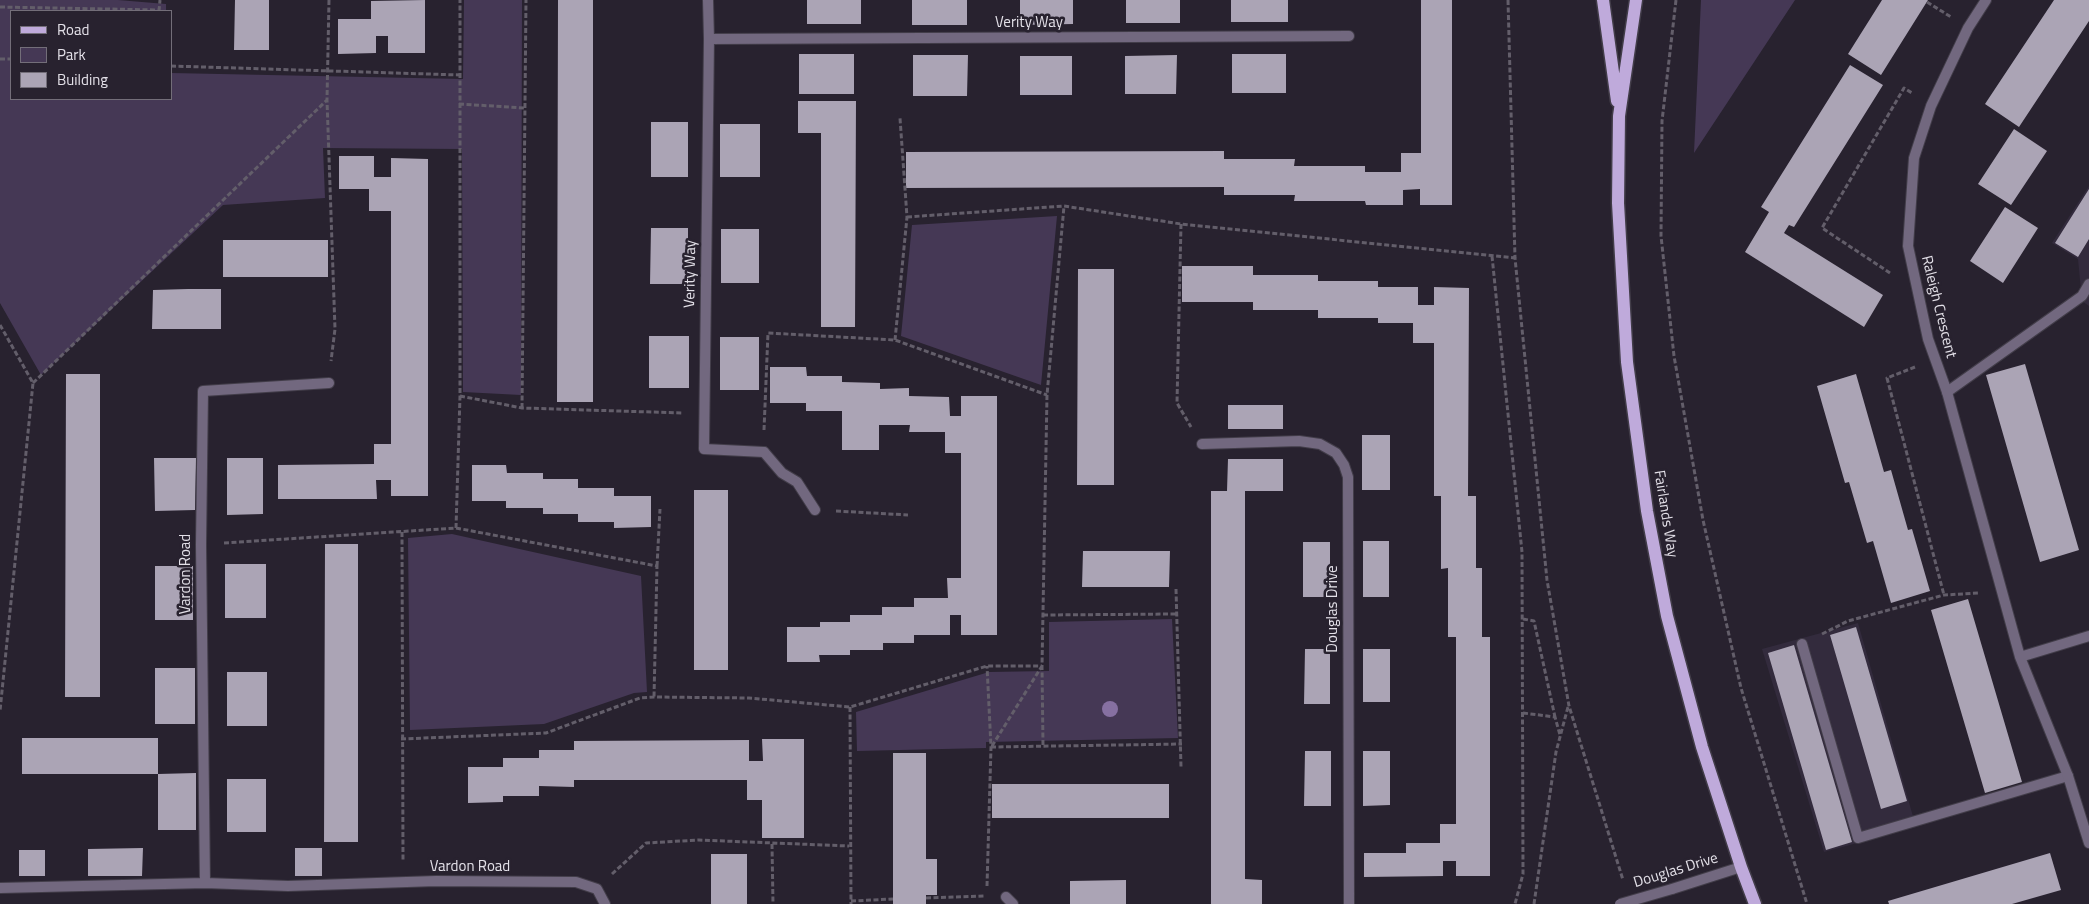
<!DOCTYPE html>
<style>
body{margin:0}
#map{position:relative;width:2089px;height:904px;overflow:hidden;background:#28222f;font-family:"Titillium Web",sans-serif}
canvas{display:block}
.legend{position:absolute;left:10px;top:10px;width:162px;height:90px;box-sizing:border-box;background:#28222f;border:1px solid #736e79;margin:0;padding:6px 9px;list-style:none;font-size:15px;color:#e3e0e8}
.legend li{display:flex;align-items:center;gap:10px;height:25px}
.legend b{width:25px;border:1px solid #736e79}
</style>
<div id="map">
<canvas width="2089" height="904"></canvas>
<ul class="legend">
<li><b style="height:6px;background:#bfaadb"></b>Road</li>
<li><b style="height:14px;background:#453855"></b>Park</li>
<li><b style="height:14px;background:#aba4b5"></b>Building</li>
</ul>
</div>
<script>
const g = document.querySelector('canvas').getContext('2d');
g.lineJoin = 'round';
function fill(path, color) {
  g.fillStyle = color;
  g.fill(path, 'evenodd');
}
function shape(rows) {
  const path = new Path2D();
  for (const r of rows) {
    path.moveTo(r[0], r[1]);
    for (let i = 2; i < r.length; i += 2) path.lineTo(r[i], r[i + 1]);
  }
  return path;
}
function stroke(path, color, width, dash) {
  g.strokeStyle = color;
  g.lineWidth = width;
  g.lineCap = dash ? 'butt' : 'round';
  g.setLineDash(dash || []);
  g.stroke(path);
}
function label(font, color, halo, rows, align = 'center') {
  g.font = font + ' "Titillium Web",sans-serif';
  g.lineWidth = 5;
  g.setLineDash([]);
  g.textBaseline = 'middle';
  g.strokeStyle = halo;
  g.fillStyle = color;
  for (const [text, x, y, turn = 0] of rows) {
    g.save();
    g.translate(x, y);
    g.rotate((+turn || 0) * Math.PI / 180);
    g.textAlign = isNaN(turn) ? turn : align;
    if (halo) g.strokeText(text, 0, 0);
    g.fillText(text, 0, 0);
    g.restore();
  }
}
fill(shape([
 [2089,186,2089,306,2082,301,2078,259,2052,243],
 [1858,623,1916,827,1824,852,1762,649]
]), '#332b3d');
fill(shape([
 [0,0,118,0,166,4,166,11,11,11,11,99,171,99,171,73,463,79,464,0,522,0,521,395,463,392,462,149,323,148,325,198,223,205,41,375,0,303],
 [1701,0,1795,0,1694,153],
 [1057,216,1041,385,901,336,912,225],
 [452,534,641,576,647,692,634,693,544,724,410,730,408,538],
 [1172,619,1178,738,986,742,986,748,857,751,856,712,989,672,1049,671,1049,622]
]), '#453855');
fill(shape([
 [235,0,269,0,269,50,234,50],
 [425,0,425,53,388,53,388,36,376,36,376,53,338,54,338,19,371,19,371,1],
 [558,0,593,0,593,402,557,402],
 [807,0,861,0,861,24,807,24],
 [912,0,967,0,967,25,912,25],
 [1020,0,1073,0,1073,24,1020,25],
 [1126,0,1180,0,1180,23,1126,23],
 [1231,0,1288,0,1288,22,1231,22],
 [1421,0,1452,0,1452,205,1420,205,1420,189,1403,190,1403,205,1366,205,1365,201,1294,201,1295,195,1224,195,1224,187,906,188,906,152,1224,151,1224,159,1295,159,1294,166,1365,166,1365,172,1401,172,1401,153,1421,153],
 [1882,0,1928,0,1881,75,1848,54],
 [2054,0,2089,0,2089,21,2019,127,1985,104],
 [799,54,854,54,854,94,799,94],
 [1232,54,1286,54,1286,93,1232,93],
 [913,55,968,55,967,96,913,96],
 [1177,55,1176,94,1125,94,1125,56],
 [1020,56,1072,56,1072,95,1020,95],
 [1850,65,1883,85,1794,227,1789,225,1784,233,1883,295,1864,327,1745,252,1769,212,1761,207],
 [798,101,856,101,855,327,821,327,821,133,798,133],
 [651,122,688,122,688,177,651,177],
 [720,124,760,124,760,177,720,177],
 [2014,129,2047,151,2011,205,1978,184],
 [339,156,374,156,374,177,391,177,391,158,428,159,428,496,391,496,391,480,376,480,377,499,278,499,278,465,374,464,374,444,391,444,391,211,369,211,369,189,339,189],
 [2089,189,2089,239,2078,257,2055,243],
 [2005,207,2038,228,2003,283,1970,261],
 [651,228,688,228,688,284,650,284],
 [721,229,759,229,759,283,721,283],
 [223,240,328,240,328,277,223,277],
 [1182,266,1253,266,1253,275,1318,275,1318,281,1378,281,1378,287,1418,287,1418,305,1434,305,1434,287,1469,288,1468,496,1476,496,1476,568,1482,568,1482,637,1490,637,1490,876,1456,876,1456,861,1443,861,1443,876,1364,877,1364,853,1406,853,1406,843,1440,843,1440,824,1456,824,1456,637,1448,637,1448,568,1441,569,1441,496,1434,496,1434,343,1413,343,1413,323,1378,323,1378,318,1318,318,1318,310,1253,310,1253,302,1182,302],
 [1078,269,1114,269,1114,485,1077,485],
 [188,289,221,289,221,329,152,329,153,290],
 [649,336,689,336,689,388,649,388],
 [720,337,759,337,759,390,720,390],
 [2025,364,2079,550,2040,562,1986,375],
 [770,367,806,367,807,376,842,376,842,382,880,383,880,389,909,388,909,396,949,397,950,416,961,416,961,396,997,396,997,635,961,635,961,615,950,615,950,635,914,635,914,643,883,643,883,650,850,650,850,655,819,655,820,662,787,662,787,627,820,627,820,622,850,622,850,615,882,615,882,607,914,607,914,598,948,598,947,578,961,578,961,453,945,453,945,432,909,432,910,425,879,425,879,450,842,450,842,411,806,411,806,403,770,403],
 [66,374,100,374,100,697,65,697],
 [1856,374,1884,472,1891,470,1908,530,1912,529,1930,591,1891,603,1873,541,1867,543,1849,482,1845,483,1817,386],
 [1228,405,1283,405,1283,429,1228,429],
 [1362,435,1390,435,1390,490,1362,490],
 [154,458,196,458,195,510,155,511],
 [227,458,263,458,263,514,227,515],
 [1228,459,1283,459,1283,491,1245,491,1245,879,1262,880,1262,904,1211,904,1211,491,1227,491],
 [472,465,506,465,507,473,543,473,543,479,578,479,578,488,614,488,614,496,651,496,651,527,614,528,614,522,578,522,578,514,543,514,543,508,506,508,506,501,472,501],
 [694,490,728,490,728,670,694,670],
 [1363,541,1389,541,1389,597,1363,597],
 [1303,542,1330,542,1330,597,1303,597],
 [325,544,358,544,358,842,324,842],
 [1083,551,1170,551,1169,587,1082,587],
 [225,564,266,564,266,618,225,618],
 [155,566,193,566,193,620,155,620],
 [1968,599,2022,782,1985,793,1931,610],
 [1856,627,1907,801,1881,809,1830,635],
 [1794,645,1852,842,1826,850,1768,653],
 [1305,649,1330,649,1330,704,1304,704],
 [1363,649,1390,649,1390,702,1363,702],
 [155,668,195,668,195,724,155,724],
 [227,672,267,672,267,726,227,726],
 [22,738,158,738,158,774,196,773,196,830,158,830,158,774,22,774],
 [762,739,804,739,804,838,762,838,762,800,747,800,747,780,574,780,574,787,539,786,539,796,503,796,503,802,468,803,468,767,503,767,503,758,539,758,539,750,574,750,574,741,749,740,749,761,763,761],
 [1305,751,1331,751,1331,806,1304,806],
 [1363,751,1390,751,1390,805,1363,806],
 [893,753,926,753,926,859,937,859,937,895,926,895,926,904,893,904],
 [227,779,266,779,266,832,227,832],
 [992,784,1169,784,1169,818,992,818],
 [143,848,142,876,88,876,88,849],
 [295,848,322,848,322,876,295,876],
 [19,850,45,850,45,876,19,876],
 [2050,853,2061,890,2012,904,1889,904,1888,901],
 [711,854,747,854,747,904,711,904],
 [1126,880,1126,904,1070,904,1070,881]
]), '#aba4b5');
const lane = shape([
 [1947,392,2082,296,2089,284],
 [764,452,782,473,797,482,815,510],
 [1802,644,1858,838,2068,776],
 [1006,897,1013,904]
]);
const street = shape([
 [708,0,709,39,704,449,764,452],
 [1986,0,1968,28,1931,106,1914,158,1908,246,1928,339,1947,392,2020,657,2068,776,2089,843],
 [709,39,1349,36],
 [1202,444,1299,441,1320,444,1336,453,1344,465,1348,477,1349,904],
 [2020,657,2089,636],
 [205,883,201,545,203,391,329,383],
 [0,888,205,883,288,886,436,881,576,882,597,889,605,904],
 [1672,889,1741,867]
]);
const primary = shape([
 [1603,0,1617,101],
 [1636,0,1619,116,1618,203,1627,362,1647,511,1667,616,1702,747,1741,867,1755,904]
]);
stroke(lane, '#423d49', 12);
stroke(street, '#423d49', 12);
stroke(primary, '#423d49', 15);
stroke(shape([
 [329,0,327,100,335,329,331,361],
 [1508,0,1515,258,1547,580,1569,706,1623,880],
 [1676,0,1662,121,1661,236,1674,356,1703,520,1741,688,1807,904],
 [1927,2,1951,17],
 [0,7,159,10],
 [159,11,160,0],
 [0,59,11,59],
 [171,66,460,75],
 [459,104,525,108],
 [907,217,1064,206,1181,224,1515,258],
 [1181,224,1177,403,1191,427],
 [1492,256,1522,552,1523,874,1515,904],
 [1890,273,1822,228,1904,88,1912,93],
 [0,325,33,383,0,711],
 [895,340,907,217,900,118],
 [1915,367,1887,378,1944,595],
 [33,383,327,100],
 [460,396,522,408,683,413],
 [522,408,526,0],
 [764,430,768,333,895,340,1047,395],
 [836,511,908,515],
 [456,528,460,396,460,0],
 [402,532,403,862],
 [224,543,456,528,657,566,654,697],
 [657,566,660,509],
 [1176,589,1181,767],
 [1043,615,1177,614],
 [1523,619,1534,621,1555,717],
 [1822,634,1848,621,1944,595,1979,593],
 [850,707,851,904],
 [1523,713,1555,717,1560,735],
 [401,739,546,733,640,698,654,697,749,698,850,707,987,666,1042,666],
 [1043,745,1042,666,1047,395,1064,206],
 [992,746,1042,666],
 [991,747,1182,744],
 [772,844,773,904],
 [612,874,646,843,699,840,849,846],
 [987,886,991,747,987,666],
 [926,898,985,896],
 [851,901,893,899],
 [1534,904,1556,752,1568,707]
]), '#635e6a', 3, [5, 2.5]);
stroke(lane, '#72687f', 10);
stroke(street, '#72687f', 10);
stroke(primary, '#bfaadb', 12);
const streetBridge = shape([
 [1620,904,1672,889]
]);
stroke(streetBridge, '#423d49', 12, []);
stroke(streetBridge, '#72687f', 10);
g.fillStyle = '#8670a1';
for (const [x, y] of [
 [1110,709]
]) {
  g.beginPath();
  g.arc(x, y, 8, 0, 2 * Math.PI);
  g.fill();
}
label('15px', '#e3e0e8', '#28222f', [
 ["Verity Way",1029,23],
 ["Verity Way",691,274,-89],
 ["Raleigh Crescent",1938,307,76],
 ["Fairlands Way",1665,514,81],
 ["Vardon Road",186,574,-90],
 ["Douglas Drive",1333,609,-90],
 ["Vardon Road",470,867],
 ["Douglas Drive",1676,871,-17]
]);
</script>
